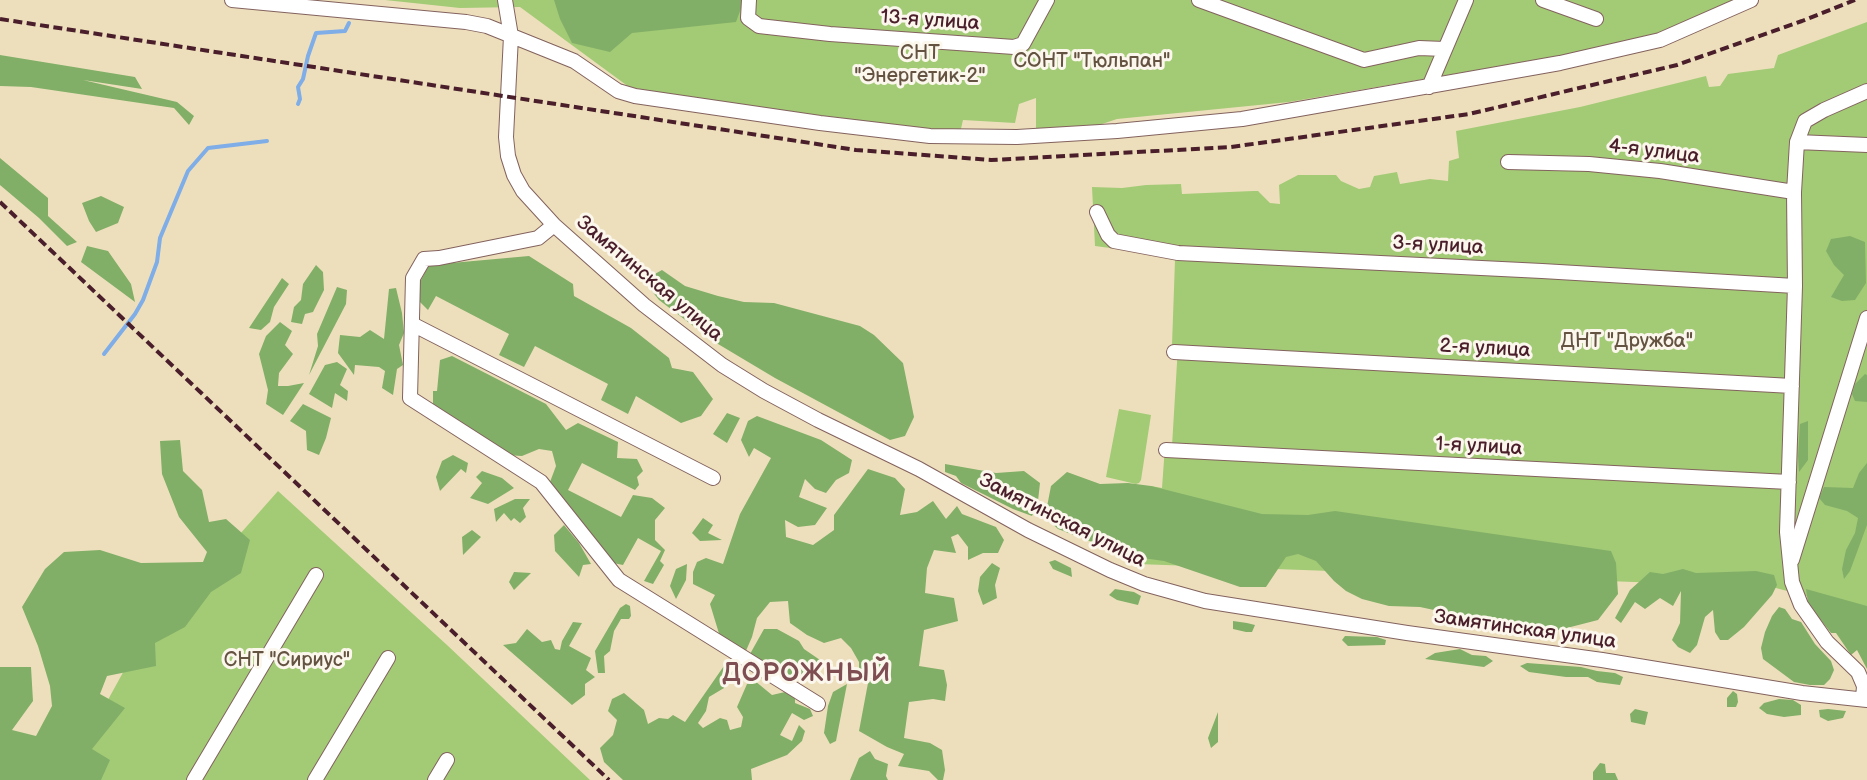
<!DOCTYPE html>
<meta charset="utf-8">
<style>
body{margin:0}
canvas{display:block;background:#eddfbc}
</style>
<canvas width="1867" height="780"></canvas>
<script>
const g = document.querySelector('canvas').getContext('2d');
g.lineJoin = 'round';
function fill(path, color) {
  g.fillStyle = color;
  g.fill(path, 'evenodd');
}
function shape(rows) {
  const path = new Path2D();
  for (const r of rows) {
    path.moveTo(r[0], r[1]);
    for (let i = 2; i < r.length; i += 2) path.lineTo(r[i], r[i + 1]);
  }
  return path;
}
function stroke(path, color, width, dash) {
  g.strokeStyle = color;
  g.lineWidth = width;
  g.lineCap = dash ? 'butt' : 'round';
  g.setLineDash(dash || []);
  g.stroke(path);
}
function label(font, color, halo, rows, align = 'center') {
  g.font = font + ' "Balsamiq Sans",sans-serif';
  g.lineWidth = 6;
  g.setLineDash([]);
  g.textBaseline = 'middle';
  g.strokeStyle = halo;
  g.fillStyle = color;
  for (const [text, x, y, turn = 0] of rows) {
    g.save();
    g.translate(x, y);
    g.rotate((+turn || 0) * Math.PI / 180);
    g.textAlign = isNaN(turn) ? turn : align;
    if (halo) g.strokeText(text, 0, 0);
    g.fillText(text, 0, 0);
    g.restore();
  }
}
fill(shape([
 [385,0,1745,0,1657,36,1617,46,1506,65,1289,102,1117,119,1099,125,1036,131,1036,98,1019,104,1015,123,963,120,960,133,756,109,629,87,520,7,460,8],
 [1867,22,1867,612,1772,587,1137,564,1151,486,1162,488,1165,446,1172,446,1178,346,1172,345,1175,260,1148,253,1095,246,1092,187,1122,188,1146,185,1181,184,1182,194,1253,191,1258,191,1270,203,1280,204,1279,185,1298,175,1336,175,1341,181,1359,189,1370,187,1374,176,1397,172,1400,184,1430,179,1448,181,1449,161,1459,158,1456,131,1580,107,1706,76,1709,87,1720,86,1728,74,1774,68,1778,55],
 [1119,409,1151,415,1141,480,1139,483,1136,484,1106,477],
 [278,491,447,645,590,780,64,780,132,656]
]), '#a3cb76');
fill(shape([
 [554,0,744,0,736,22,632,33,610,52,572,43,560,19],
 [0,55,135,77,142,89,83,80,177,102,194,116,189,125,174,108,31,87,0,86],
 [0,158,48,198,48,216,77,242,67,246,39,218,0,185],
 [101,196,124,207,118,223,96,232,89,221,82,203],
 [1850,236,1865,242,1866,283,1855,300,1842,301,1831,297,1844,275,1834,265,1826,251,1831,239],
 [87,246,108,251,131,284,135,302,81,262],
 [529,256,573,284,574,296,631,328,669,358,672,368,693,372,713,399,701,416,681,423,636,396,628,414,601,400,608,384,535,346,524,367,499,355,509,334,436,296,428,310,418,300,419,284,429,265],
 [316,265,323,272,324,290,313,312,305,314,302,324,291,322,294,307,301,300,303,284],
 [662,270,685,286,718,296,744,302,774,303,860,326,874,335,903,363,914,417,905,436,890,440,775,378,713,341,659,300,651,290,653,275],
 [282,278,289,284,274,307,270,322,261,330,249,328],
 [337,287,347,290,346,304,309,375,318,346,317,334],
 [396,288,402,313,404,333,399,345,403,365,397,369,393,395,382,388,385,371,379,367,355,365,354,375,338,353,340,335,360,337,370,330,384,339,389,289],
 [280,322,292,331,285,345,293,354,279,373,278,386,288,386,304,383,283,415,266,404,268,390,259,354,266,336],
 [452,356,546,404,566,430,578,423,618,442,617,458,637,459,643,471,637,477,639,485,635,490,582,463,568,490,621,517,633,495,652,498,665,508,655,520,655,540,665,550,660,561,664,565,653,584,644,581,661,551,638,538,623,565,608,562,556,500,550,482,556,466,552,451,539,449,522,456,505,455,433,405,433,391,437,391,440,360],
 [337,362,347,369,340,385,348,391,347,401,335,393,332,408,309,394,325,365],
 [1865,374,1867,375,1867,402,1855,401,1852,394,1855,384],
 [303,404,331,418,326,438,319,455,307,450,306,431,290,421],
 [727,413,740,418,727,443,713,434],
 [757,416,821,440,852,460,849,473,836,480,826,493,815,489,805,479,799,497,827,508,815,525,798,527,785,520,786,537,813,545,834,530,834,515,868,469,895,478,905,489,900,515,917,512,933,501,946,519,957,506,962,514,996,527,1004,540,998,553,983,553,968,560,968,547,958,534,951,537,956,553,934,550,927,568,925,593,954,598,958,621,924,630,919,666,944,670,947,685,945,701,933,699,909,702,904,738,930,743,942,750,945,770,943,780,938,780,929,771,898,766,904,754,887,747,859,731,868,683,859,674,859,662,851,648,841,638,824,643,807,635,790,623,788,601,770,602,757,618,752,637,745,653,721,640,710,604,715,595,693,584,693,572,697,562,706,558,723,564,740,514,771,458,754,448,749,457,741,440,748,421],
 [1808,421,1808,460,1799,472,1798,456,1800,424],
 [180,440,183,471,202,490,209,522,226,519,250,540,241,573,211,592,185,627,155,643,156,666,107,676,100,694,125,708,92,749,110,760,101,780,0,780,0,667,31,667,33,701,12,730,36,736,52,706,50,686,38,646,22,607,45,569,64,552,100,550,141,563,203,562,207,552,179,517,162,474,160,441],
 [453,455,468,463,466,473,461,469,440,491,436,477,442,461],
 [1867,463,1867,525,1850,571,1844,579,1842,569,1846,550,1855,533,1858,518,1847,511,1825,505,1819,498,1824,487,1853,488,1859,473],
 [945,464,996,473,1024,471,1040,483,1038,501,1032,516,1013,509,961,483,956,476,945,472],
 [482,471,502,478,514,488,488,504,470,498,482,483,476,477],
 [1067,472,1100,484,1128,483,1151,486,1262,514,1308,515,1335,511,1611,551,1616,563,1618,594,1598,620,1555,631,1520,627,1492,618,1448,613,1420,607,1389,606,1362,599,1346,591,1334,581,1316,561,1298,554,1286,557,1266,587,1240,587,1164,561,1128,556,1058,529,1045,517,1051,486],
 [515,499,530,499,523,508,526,517,520,523,514,518,511,521,504,513,496,522,494,509],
 [703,518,713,525,708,533,722,540,700,541,692,533],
 [564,525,579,543,591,564,583,565,579,577,555,551,554,535],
 [472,530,481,537,463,555,462,537],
 [1055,560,1071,568,1072,577,1053,569,1049,562],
 [992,563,1000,568,995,585,997,598,983,605,978,591,980,577],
 [687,564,686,580,676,599,670,586,676,569],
 [1683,569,1696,573,1756,571,1774,575,1777,585,1772,595,1744,627,1728,640,1720,640,1715,632,1713,610,1705,617,1697,645,1690,653,1678,647,1672,640,1680,623,1681,591,1673,606,1660,598,1645,609,1635,602,1621,623,1615,618,1630,590,1650,572,1663,574],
 [514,572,531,573,514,590,509,582],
 [1115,589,1134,592,1141,596,1138,605,1117,600,1109,595],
 [1806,589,1867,606,1867,669,1857,650,1851,655,1836,633,1831,633,1808,604],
 [626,604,630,606,631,616,629,619,621,619,614,631,610,651,604,656,605,673,598,673,595,651,620,608],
 [1779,607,1785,609,1792,619,1801,622,1815,644,1831,661,1834,670,1830,679,1824,685,1810,685,1794,682,1763,659,1761,648,1765,632,1772,616],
 [1233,621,1247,623,1255,625,1252,632,1246,632,1233,629],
 [573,622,582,623,569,646,591,658,586,670,595,677,585,684,585,695,572,705,503,645,516,643,527,629,542,642,551,640,555,649,560,650,562,641],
 [764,629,777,629,799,641,804,649,820,660,816,671,795,682,750,654],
 [1345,636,1377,637,1386,640,1385,645,1348,646,1342,640],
 [1460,649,1472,655,1486,656,1493,661,1484,667,1425,659,1435,653],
 [726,663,731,663,735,669,727,679,724,688,709,697,706,711,698,723,703,728,720,718,727,720,730,730,741,727,743,717,737,707,747,684,755,681,772,695,785,692,795,695,795,703,810,709,813,716,804,720,792,713,780,735,792,741,799,725,805,731,802,741,787,755,751,769,752,780,623,780,604,762,600,748,613,735,617,720,608,711,612,699,624,693,644,710,648,724,659,718,668,719,673,715,685,722],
 [1527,663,1581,667,1597,671,1615,673,1623,677,1620,685,1597,682,1588,677,1566,677,1529,672,1520,666],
 [847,684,836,741,830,744,824,733,828,706,833,692],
 [1733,691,1737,694,1738,702,1736,707,1727,707,1727,698],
 [1779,699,1793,700,1801,705,1801,715,1784,717,1767,714,1759,708,1764,703],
 [1635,709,1648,712,1645,725,1631,722,1630,714],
 [1828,709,1846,711,1843,718,1828,721,1820,717,1819,710],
 [1218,712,1218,742,1211,748,1208,738],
 [870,751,875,759,888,764,886,776,888,780,850,780,859,758],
 [1600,763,1605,764,1606,773,1615,773,1618,780,1593,780,1593,772]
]), '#82af67');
stroke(shape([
 [298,104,300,99,298,87,303,79,308,56,316,33,345,31,349,23],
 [104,354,135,314,143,300,157,262,160,238,188,171,208,148,267,141]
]), '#7eade8', 4);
const minor = shape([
 [232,0,466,22,487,26,574,61,618,91,635,96,820,123,930,136,1017,137,1117,131,1242,119,1560,63,1660,40,1751,0],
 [505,0,511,36,506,137,508,156,514,175,523,191,554,225,644,305,722,365,764,391,818,420,919,469,1028,530,1110,570,1144,584,1205,601,1407,633,1602,660,1802,693,1867,700],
 [749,0,748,18,759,26,830,34,1014,47,1023,44,1047,0],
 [1199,0,1364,60,1419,48,1444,49],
 [1543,0,1596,19],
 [1429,87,1466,0],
 [1797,142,1867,145],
 [1508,162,1589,164,1660,171,1794,192],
 [1097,212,1108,235,1114,241,1178,253,1542,271,1795,286],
 [554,225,538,238,528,240,439,258,424,259,413,278,410,398,541,482,619,580,818,704],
 [412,324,713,478],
 [1174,352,1792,386],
 [1166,450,1789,482],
 [1792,560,1867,318],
 [1863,699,1864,686,1858,672,1827,642,1801,605,1792,582,1787,532,1795,286,1794,192,1797,142,1805,121,1824,110,1867,91],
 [194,780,316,575],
 [315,780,388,658],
 [435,780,447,760]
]);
stroke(minor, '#83625e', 16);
stroke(minor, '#fff', 14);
stroke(shape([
 [0,19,856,150,991,160,1231,147,1469,114,1677,65,1802,21,1855,0],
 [0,202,609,780]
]), '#4a1f2b', 4, [9, 4.5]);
label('20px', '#4a1f2b', '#fbf7ec', [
 ["13-я улица",930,21,4],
 ["4-я улица",1654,152,7],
 ["3-я улица",1438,246,3],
 ["Замятинская улица",649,279,40],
 ["2-я улица",1485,349,3],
 ["1-я улица",1479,447,3],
 ["Замятинская улица",1062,521,27],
 ["Замятинская улица",1525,630,8]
]);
label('20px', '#655342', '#fbf7ec', [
 ["СHТ",920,54],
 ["\"Энергетик-2\"",920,77],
 ["СОНТ \"Тюльпан\"",1092,62],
 ["ДНТ \"Дружба\"",1627,342],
 ["СНТ \"Сириус\"",287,661]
]);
g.letterSpacing = '1.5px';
label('bold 26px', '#7e4e53', '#fbf7ec', [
 ["ДОРОЖНЫЙ",807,674]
]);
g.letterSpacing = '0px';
</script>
